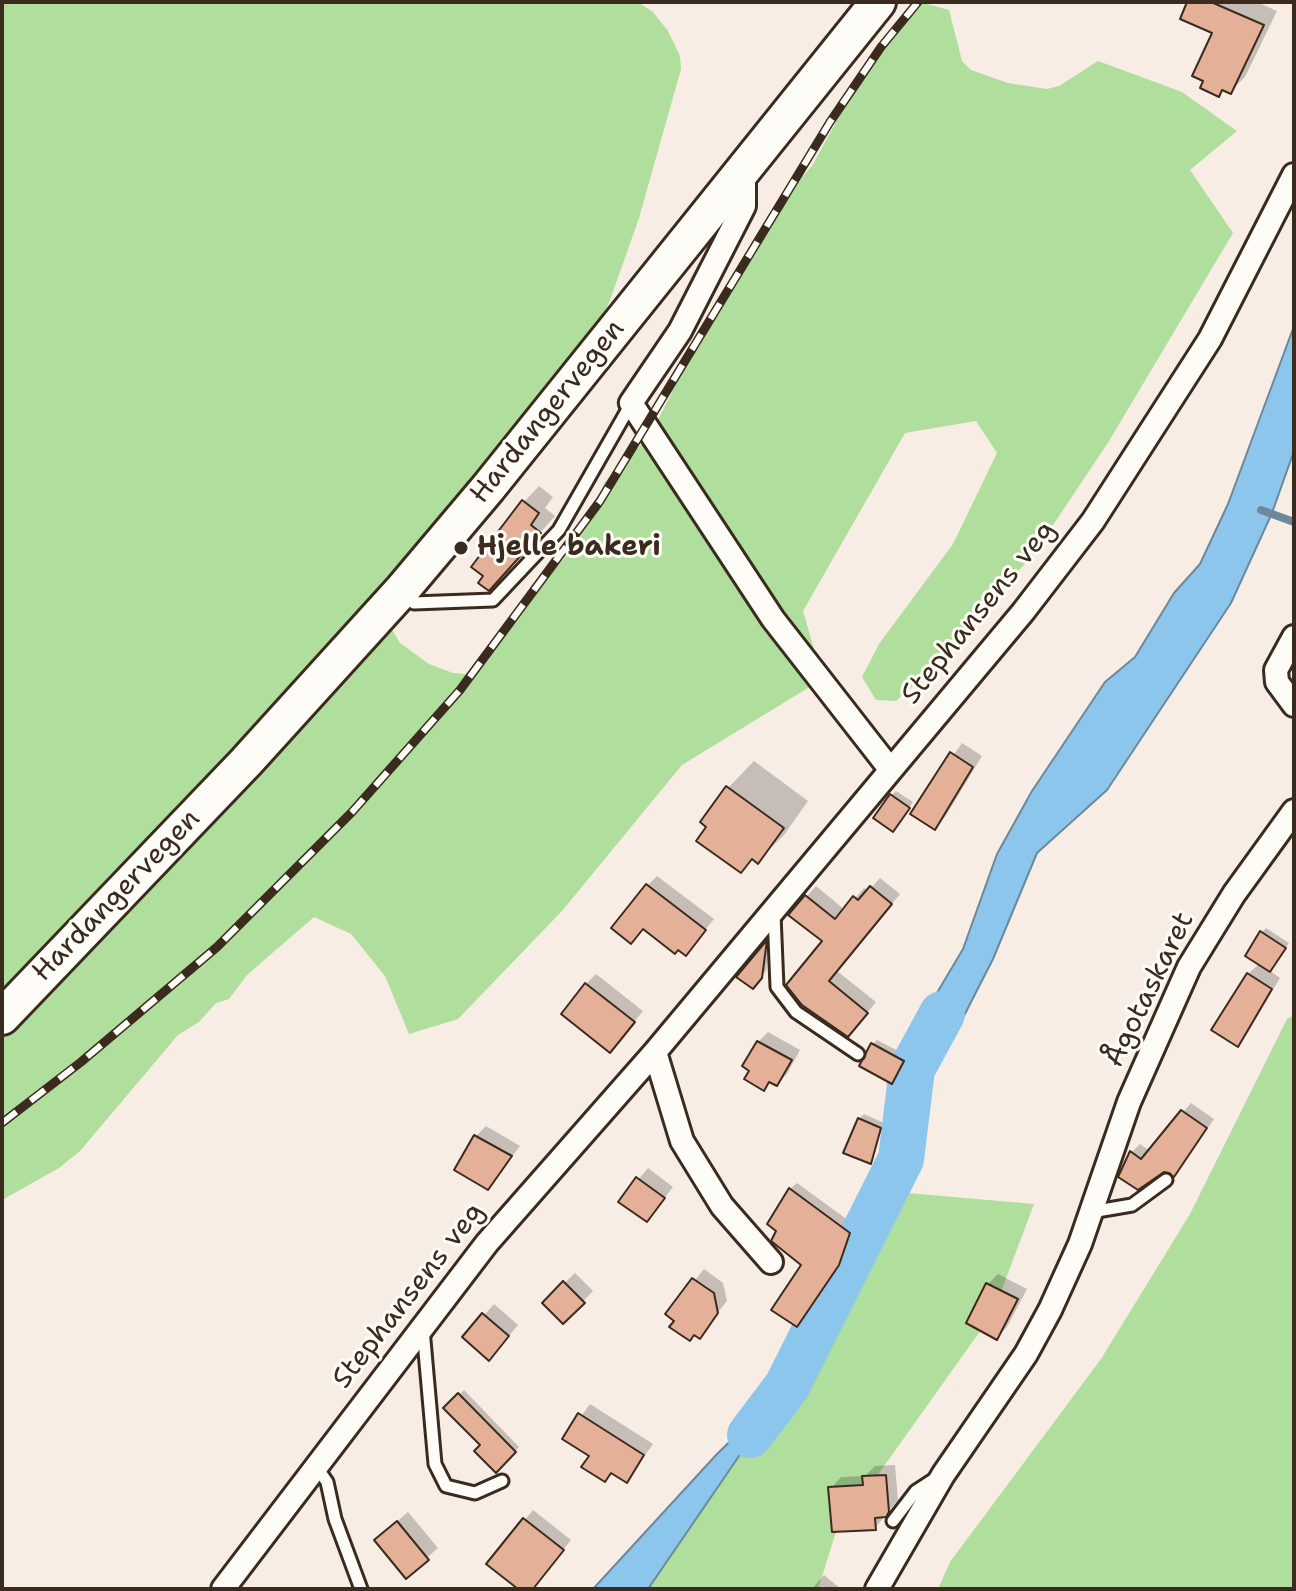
<!DOCTYPE html>
<meta charset="utf-8">
<style>
body{margin:0}
#map{position:relative;width:1296px;height:1591px;overflow:hidden;background:#f8ede4;font-family:"Shantell Sans",sans-serif}
canvas{display:block}
.frame{position:absolute;inset:0;border:4px solid #3b2a1e;pointer-events:none}
</style>
<div id="map">
<canvas width="1296" height="1591"></canvas>
<div class="frame"></div>
</div>
<script>
const g = document.querySelector('canvas').getContext('2d');
g.lineJoin = 'round';
function fill(path, color) {
  g.fillStyle = color;
  g.fill(path, 'evenodd');
}
function shape(rows) {
  const path = new Path2D();
  for (const r of rows) {
    path.moveTo(r[0], r[1]);
    for (let i = 2; i < r.length; i += 2) path.lineTo(r[i], r[i + 1]);
  }
  return path;
}
function stroke(path, color, width, dash) {
  g.strokeStyle = color;
  g.lineWidth = width;
  g.lineCap = dash ? 'butt' : 'round';
  g.setLineDash(dash || []);
  g.stroke(path);
}
function label(font, color, halo, rows, align = 'center') {
  g.font = font + ' "Shantell Sans",sans-serif';
  g.lineWidth = 6;
  g.setLineDash([]);
  g.textBaseline = 'middle';
  g.strokeStyle = halo;
  g.fillStyle = color;
  for (const [text, x, y, turn = 0] of rows) {
    g.save();
    g.translate(x, y);
    g.rotate((+turn || 0) * Math.PI / 180);
    g.textAlign = isNaN(turn) ? turn : align;
    if (halo) g.strokeText(text, 0, 0);
    g.fillText(text, 0, 0);
    g.restore();
  }
}
fill(shape([
 [2,2,638,2,653,12,668,31,680,56,681,69,639,218,609,303,592,336,386,620,400,643,429,664,453,673,465,674,488,660,507,622,568,554,605,482,651,434,718,300,768,215,812,166,859,80,892,40,912,7,924,3,949,10,962,61,971,70,1008,83,1047,89,1059,86,1098,61,1182,92,1237,131,1190,170,1233,233,1109,441,1035,552,936,665,896,701,876,700,862,677,879,644,953,544,997,453,976,421,905,433,803,611,824,684,821,680,682,765,562,911,458,1019,409,1034,385,976,351,934,314,917,247,975,229,999,216,1003,199,1022,178,1035,80,1151,59,1168,2,1200],
 [1294,1015,1294,1589,938,1589,950,1562,1101,1359,1190,1214,1287,1019],
 [885,1191,1034,1204,993,1313,835,1535,818,1589,648,1589,787,1386]
]), '#b0de9c');
const water = shape([
 [1294,326,1294,451,1272,513,1231,603,1107,790,1037,853,993,959,946,1051,912,1068,916,1038,928,1008,963,949,997,854,1032,791,1105,682,1135,657,1174,593,1200,564,1228,504,1294,326],
 [787,1386,648,1589,593,1589,717,1454,787,1386]
]);
fill(water, '#8dc6ec');
stroke(water, '#6c889a', 2);
fill(shape([
 [1190,2,1257,2,1277,11,1245,77,1231,91,1224,89,1219,94,1214,32],
 [539,486,553,497,545,508,555,516,505,573,524,502],
 [962,743,982,756,945,817,935,828,913,813],
 [754,761,808,801,784,835,757,861,754,858,741,871,709,826,728,788],
 [896,791,913,802,897,825,892,795],
 [657,876,714,919,686,953,644,927,631,942,647,886],
 [880,878,900,894,837,971,876,1002,857,1025,803,1004,824,941,791,914,816,886,845,910,864,888,868,891],
 [1266,928,1289,943,1269,970,1280,978,1247,1034,1237,1044,1248,974,1260,963,1261,933],
 [770,940,766,971,757,982,739,976],
 [596,974,643,1011,610,1051,586,984],
 [768,1032,800,1050,787,1074,777,1084,771,1081,764,1088,758,1042],
 [877,1040,908,1056,892,1082,872,1045],
 [1191,1103,1214,1119,1182,1166,1173,1174,1164,1169,1121,1176,1132,1152,1140,1144,1150,1151],
 [864,1114,884,1123,870,1162,859,1119],
 [486,1126,520,1146,488,1188,476,1136],
 [648,1168,673,1187,656,1209,620,1202],
 [797,1183,856,1226,845,1256,797,1324,803,1265,779,1230,790,1189],
 [704,1269,723,1283,727,1301,699,1336,668,1314],
 [575,1273,593,1291,563,1322,544,1303],
 [998,1274,1027,1289,1007,1327,997,1337,988,1284],
 [494,1304,518,1325,499,1348,465,1337],
 [464,1390,519,1447,496,1470,483,1445,446,1408],
 [590,1404,653,1444,627,1480,613,1472,605,1479,591,1455,565,1439],
 [895,1465,898,1500,875,1528,831,1488,841,1477,865,1476,875,1466],
 [533,1510,571,1540,532,1589,521,1589,489,1564],
 [408,1512,438,1548,406,1576,387,1530],
 [824,1575,841,1589,812,1589]
]), '#0003');
stroke(shape([
 [1261,510,1294,522]
]), '#6c889a', 8);
stroke(shape([
 [750,1435,787,1386,901,1159,912,1069,942,1014]
]), '#8dc6ec', 46);
const building = shape([
 [1187,2,1211,2,1264,25,1231,94,1222,90,1219,97,1200,88,1203,81,1192,76,1212,33,1180,19,1187,2],
 [522,500,539,513,531,525,541,533,489,591,478,583,483,576,471,567,522,500],
 [950,752,973,767,935,830,910,814,950,752],
 [726,786,784,828,758,864,752,859,741,873,696,841,706,827,700,822,726,786],
 [890,794,910,808,893,832,873,818,890,794],
 [646,884,706,930,686,956,678,950,675,954,643,929,631,944,611,928,646,884],
 [870,886,892,904,829,981,868,1013,848,1037,802,1005,786,985,822,941,788,915,805,895,835,919,853,896,858,900,870,886],
 [1260,931,1286,948,1270,972,1245,956,1260,931],
 [767,940,762,978,753,989,736,977,767,940],
 [1247,973,1272,989,1238,1047,1211,1030,1247,973],
 [585,983,635,1022,610,1053,561,1014,585,983],
 [757,1041,792,1060,777,1086,769,1082,764,1091,744,1079,749,1071,742,1066,757,1041],
 [871,1043,904,1061,892,1084,859,1066,871,1043],
 [1181,1110,1207,1128,1174,1177,1164,1172,1138,1190,1118,1177,1130,1151,1141,1159,1181,1110],
 [858,1118,881,1128,871,1164,843,1153,858,1118],
 [474,1135,512,1156,488,1190,454,1170,474,1135],
 [636,1177,665,1198,647,1222,618,1202,636,1177],
 [789,1188,850,1233,839,1265,797,1327,771,1310,801,1265,771,1241,776,1231,767,1224,789,1188],
 [692,1278,714,1293,718,1313,700,1339,694,1335,690,1341,669,1327,674,1321,665,1314,692,1278],
 [563,1281,585,1303,563,1324,542,1303,563,1281],
 [986,1283,1018,1299,997,1340,966,1323,986,1283],
 [482,1313,509,1336,489,1361,462,1337,482,1313],
 [458,1393,516,1452,496,1473,474,1451,480,1445,443,1408,458,1393],
 [578,1413,644,1455,627,1483,611,1473,605,1482,581,1467,589,1456,562,1439,578,1413],
 [886,1475,889,1512,886,1517,875,1518,876,1530,832,1532,828,1487,863,1485,862,1476,886,1475],
 [523,1518,564,1550,533,1589,518,1589,486,1564,523,1518],
 [397,1521,429,1560,406,1579,374,1540,397,1521]
]);
fill(building, '#e4b097');
stroke(building, '#3b2a1e', 2);
const service = shape([
 [404,593,414,603,493,600,559,530,631,404],
 [774,914,777,987,796,1012,858,1054],
 [1091,1212,1132,1205,1166,1180],
 [423,1329,435,1464,446,1486,475,1493,502,1481],
 [316,1466,327,1482,335,1519,361,1589],
 [893,1521,916,1491,939,1476]
]);
const minor = shape([
 [744,168,744,206,680,331,631,403,773,619,890,769],
 [1294,637,1276,670,1277,682,1294,705],
 [655,1052,682,1141,722,1206,771,1262],
 [223,1589,487,1243,655,1052,1023,612,1093,521,1210,339,1294,175],
 [877,1589,943,1475,1026,1354,1050,1310,1080,1244,1129,1102,1189,967,1234,894,1294,811]
]);
const primary = shape([
 [2,1017,246,762,402,590,488,488,878,2]
]);
stroke(service, '#3b2a1e', 17);
stroke(minor, '#3b2a1e', 28);
stroke(primary, '#3b2a1e', 40);
stroke(service, '#fdfcf7', 11);
stroke(minor, '#fdfcf7', 22);
stroke(primary, '#fdfcf7', 34);
const rail = shape([
 [2,1123,81,1062,217,947,352,812,460,690,600,501,830,122,881,47,918,2]
]);
stroke(rail, '#3b2a1e', 9);
stroke(rail, '#fdfcf7', 6, [18]);
for (const [x, y, r, color] of [
 [461,548,8,"#3b2a1e"]
]) {
  const dot = new Path2D();
  dot.arc(x, y, r, 0, 2 * Math.PI);
  g.fillStyle = color;
  g.fill(dot);
  stroke(dot, '#fdfcf7', 3);
}
label('28px', '#3b2a1e', '#fdfcf7', [
 ["Hardangervegen",548,412,-51],
 ["Stephansens veg",979,613,-51],
 ["Hardangervegen",117,896,-46],
 ["Ågotaskaret",1150,990,-64],
 ["Stephansens veg",409,1296,-52]
]);
label('bold 28px', '#3b2a1e', '#fdfcf7', [
 ["Hjelle bakeri",477,548]
], 'left');
</script>
